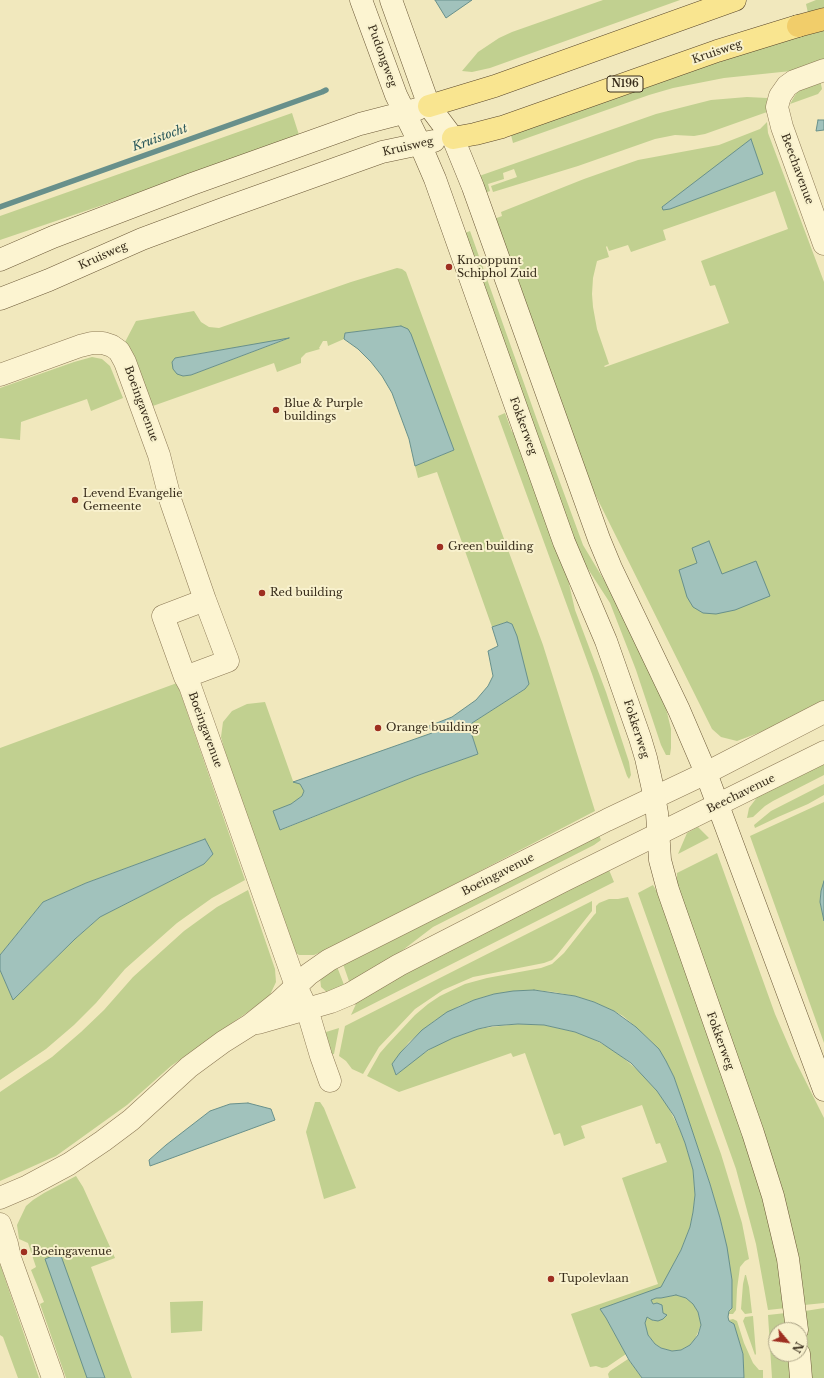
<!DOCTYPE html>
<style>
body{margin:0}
#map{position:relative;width:824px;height:1378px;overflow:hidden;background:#f1e8bd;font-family:"Libre Baskerville",serif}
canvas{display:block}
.north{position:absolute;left:768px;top:1322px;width:40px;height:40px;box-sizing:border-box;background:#f8f1cd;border:1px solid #aba386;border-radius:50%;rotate:119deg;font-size:11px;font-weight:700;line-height:16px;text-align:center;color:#382d1b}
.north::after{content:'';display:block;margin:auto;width:14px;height:18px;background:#9e2f20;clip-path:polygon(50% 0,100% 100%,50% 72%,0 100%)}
</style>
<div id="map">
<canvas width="824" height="1378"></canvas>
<div class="north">N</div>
</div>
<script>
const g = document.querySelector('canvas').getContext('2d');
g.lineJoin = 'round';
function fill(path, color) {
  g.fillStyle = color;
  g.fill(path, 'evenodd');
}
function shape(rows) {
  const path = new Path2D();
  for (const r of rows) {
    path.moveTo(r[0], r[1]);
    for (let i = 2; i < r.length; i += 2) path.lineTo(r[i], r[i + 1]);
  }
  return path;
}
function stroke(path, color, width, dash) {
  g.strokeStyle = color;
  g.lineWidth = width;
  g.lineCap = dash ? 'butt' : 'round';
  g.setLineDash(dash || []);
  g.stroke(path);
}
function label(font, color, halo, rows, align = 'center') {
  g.font = font + ' "Libre Baskerville",serif';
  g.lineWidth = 4;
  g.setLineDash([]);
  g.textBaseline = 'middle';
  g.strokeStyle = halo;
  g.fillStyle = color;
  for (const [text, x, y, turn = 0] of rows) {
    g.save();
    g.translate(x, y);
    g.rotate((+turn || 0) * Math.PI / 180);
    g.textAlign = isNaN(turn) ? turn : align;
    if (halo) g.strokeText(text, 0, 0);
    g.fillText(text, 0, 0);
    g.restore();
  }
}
fill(shape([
 [603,0,680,0,490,68,472,72,462,71,478,52,499,38,512,32],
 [816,0,824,0,824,9,808,13,806,4],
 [824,28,824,62,791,71,724,78,673,88,649,95,513,143,511,135,736,55],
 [820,80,822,89,818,94,790,104,797,92],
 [747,97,767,98,767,112,705,134,694,136,675,135,655,139,578,166,493,192,491,186,517,177,514,169,503,173,504,179,488,184,490,191,485,193,480,176,482,175,656,114,711,100],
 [292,113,300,138,0,240,0,216],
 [767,122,768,133,824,282,824,702,774,727,737,741,721,737,712,729,586,476,494,219,502,216,501,212,584,179,638,160,719,145,760,129],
 [750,140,762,174,670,209,663,209],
 [775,191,788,229,701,261,710,286,715,285,729,323,605,367,604,366,609,364,597,329,593,307,592,294,593,278,597,261,609,257,606,247,607,246,609,251,628,245,631,252,666,240,663,230],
 [470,231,537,420,583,545,610,590,664,700,671,729,671,748,670,755,666,755,661,745,636,670,610,603,579,555,465,233],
 [397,268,402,269,406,272,543,645,595,811,340,944,314,955,299,955,293,951,227,759,221,737,223,722,232,711,247,704,265,702,293,781,300,784,304,791,302,796,291,805,274,811,281,830,416,776,478,754,470,729,472,723,525,689,512,624,507,622,492,627,437,472,418,478,415,466,454,450,401,326,345,333,344,339,328,346,327,341,323,341,319,348,320,349,306,353,301,358,301,363,277,372,274,363,150,407,124,344,136,321,194,311,201,322,209,327,219,328,351,282],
 [287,339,191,375,183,376,185,356],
 [92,357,102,359,110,366,123,398,91,411,87,399,21,422,20,440,0,438,0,388,74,362],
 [505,413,512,432,515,432,567,575,575,610,606,692,629,762,631,775,629,779,627,776,592,674,498,416],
 [177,683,245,880,212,898,177,923,125,969,96,1003,74,1025,46,1049,0,1080,0,970,13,1000,75,939,100,917,204,864,213,854,205,839,86,883,43,902,0,955,0,748],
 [824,760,824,775,773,801,765,806,753,817,747,818,749,808,758,796],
 [824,784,824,795,808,804,778,817,755,828,754,825,771,811],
 [824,802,824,881,820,896,820,902,824,921,824,1043,750,836],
 [698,827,709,838,678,854,687,833],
 [597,831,601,840,594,845,433,927,361,982,351,987,342,961],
 [717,853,775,1014,794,1058,824,1118,824,1303,804,1305,677,884,677,873],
 [609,870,614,882,351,1015,356,1004,355,998],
 [653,885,657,892,742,1129,770,1222,786,1308,768,1310,756,1244,736,1169,639,896,638,893],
 [248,890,275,969,276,982,269,997,171,1066,127,1105,56,1156,0,1181,0,1092,52,1057,81,1032,104,1010,133,977,184,931,217,907],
 [628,897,721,1154,742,1223,749,1259,745,1261,740,1267,737,1289,736,1310,733,1314,728,1314,732,1308,732,1280,720,1218,710,1184,674,1077,659,1049,636,1027,623,1016,614,1011,594,1002,575,996,554,992,534,990,494,994,474,1000,459,1006,434,1021,409,1042,392,1064,396,1075,418,1057,437,1045,453,1038,478,1029,492,1027,518,1024,544,1025,575,1032,589,1037,608,1047,621,1056,641,1073,657,1091,667,1105,680,1130,685,1143,693,1170,695,1195,693,1212,690,1227,681,1250,661,1288,601,1309,626,1354,607,1367,602,1368,596,1366,590,1367,571,1314,658,1284,622,1178,667,1162,660,1143,656,1144,642,1105,581,1126,585,1138,564,1146,560,1133,554,1135,525,1053,513,1057,511,1053,399,1092,367,1076,380,1053,387,1045,415,1015,428,1004,440,996,465,984,487,978,541,968,552,964,564,953,594,915,596,913,596,906,599,903,609,899,618,899],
 [592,901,592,911,557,955,552,960,544,963,473,977,443,990,415,1009,398,1027,379,1047,363,1074,352,1069,346,1061,339,1056,345,1026],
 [336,964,346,990,329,994,321,987,320,978],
 [339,1028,334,1054,330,1054,325,1035,326,1032],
 [315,1102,320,1102,324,1108,356,1188,324,1199,306,1132],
 [76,1176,83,1187,115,1258,91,1267,132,1378,66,1378,40,1304,44,1302,31,1270,36,1267,28,1243,19,1239,17,1225,26,1206,33,1200,44,1193],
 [0,1264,39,1378,18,1378,3,1337,0,1335],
 [745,1275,746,1275,749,1287,752,1313,745,1314,741,1309,743,1284],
 [676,1295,686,1298,693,1303,698,1312,701,1325,695,1339,690,1345,681,1350,672,1351,661,1348,655,1344,648,1335,645,1323,647,1316,654,1321,662,1313,663,1310,655,1303,653,1304,650,1300,656,1298,661,1298],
 [203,1301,202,1331,171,1333,170,1302],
 [824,1308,824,1378,810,1378,805,1311],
 [786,1313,788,1330,776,1330,776,1354,791,1354,792,1378,772,1378,768,1315],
 [753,1316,756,1354,755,1355,743,1321,745,1317],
 [733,1319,737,1321,744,1343,753,1363,759,1370,763,1370,763,1378,744,1378,743,1354,732,1323,729,1320],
 [628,1359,642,1378,609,1378,608,1374,610,1371]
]), '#c1d090');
const water = shape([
 [435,0,472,0,446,18,435,0],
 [818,120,824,120,824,130,816,131,818,120],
 [751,139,763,174,670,209,663,210,662,207,751,139],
 [401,326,408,329,411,334,454,450,415,466,409,439,392,393,382,376,371,362,358,349,344,339,345,333,401,326],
 [289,338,191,375,183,376,177,374,173,369,172,362,175,358,289,338],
 [709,541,722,574,756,561,770,596,735,610,716,614,703,613,693,607,687,597,679,570,697,563,692,548,709,541],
 [507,622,512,624,517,636,529,684,525,689,472,723,470,729,478,754,416,776,280,830,273,811,291,804,302,796,304,791,300,784,293,782,432,733,429,726,452,717,476,700,488,686,493,676,488,651,498,646,492,627,507,622],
 [205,839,213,854,204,864,100,917,75,939,13,1000,0,970,0,955,43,902,86,883,205,839],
 [824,881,824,921,820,902,821,891,824,881],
 [534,990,575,996,594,1002,614,1011,636,1027,659,1049,666,1061,674,1077,682,1100,710,1184,720,1218,727,1247,732,1280,732,1308,729,1311,728,1317,729,1321,734,1324,743,1354,744,1378,642,1378,629,1360,606,1318,600,1309,661,1287,681,1250,690,1227,693,1212,695,1195,693,1170,685,1143,680,1130,674,1116,657,1091,631,1063,600,1042,575,1032,544,1025,518,1024,492,1026,478,1029,453,1038,428,1050,396,1075,392,1064,400,1053,422,1030,447,1012,474,1000,494,994,513,991,534,990],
 [676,1295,686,1298,693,1304,698,1312,701,1325,698,1335,690,1345,681,1350,672,1351,661,1348,655,1344,648,1335,645,1323,647,1317,652,1320,658,1321,663,1319,667,1315,663,1313,662,1305,657,1303,653,1304,651,1300,656,1298,661,1298,676,1295],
 [248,1103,271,1109,275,1120,150,1166,149,1160,166,1145,210,1111,230,1104,248,1103],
 [60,1253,105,1378,87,1378,45,1259,60,1253]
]);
fill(water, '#a1c2bc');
stroke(water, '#68908b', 1);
stroke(shape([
 [0,207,322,92,326,90]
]), '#68908b', 5.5);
const minor = shape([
 [824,70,794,81,787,86,780,96,777,107,782,127,824,244],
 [0,375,80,346,92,343,103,343,112,346,119,351,125,362,159,455,171,502,205,600,163,616,185,677,190,686,296,986,307,1009,321,1056,330,1081],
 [185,677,228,661,205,600],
 [0,1224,7,1244,10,1258,53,1378]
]);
const tertiary = shape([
 [258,1023,331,1002,350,994,399,965,563,881,824,752],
 [0,1198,28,1186,69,1164,103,1141,131,1120,189,1067,223,1042,250,1025,280,1001,309,974,329,960,607,820,706,773,824,712]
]);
const secondary = shape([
 [361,0,396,95,420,144,435,179,564,542,606,641,640,738,646,758,652,785,657,813,660,860,668,890,753,1133,773,1196,788,1259,797,1330],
 [391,0,429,106,453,138,473,187,599,539,611,568,679,710,706,773,824,1090],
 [0,260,53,237,192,184,360,124,418,109],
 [0,299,49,280,142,239,228,207,382,152,434,141],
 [799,1354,801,1378]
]);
const primary = shape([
 [429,106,495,86,735,0],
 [453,138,475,134,502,127,717,51,798,26]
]);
const trunk = shape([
 [798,26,824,19]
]);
stroke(minor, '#8b7855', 23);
stroke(tertiary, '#8b7855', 23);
stroke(secondary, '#6c5938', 23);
stroke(primary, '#58452a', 23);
stroke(trunk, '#58452a', 23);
stroke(minor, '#fcf4d1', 22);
stroke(tertiary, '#fcf4d1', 22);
stroke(secondary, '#fcf4d1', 22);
stroke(primary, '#f9e590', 22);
stroke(trunk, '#f1cd6a', 22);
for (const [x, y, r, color] of [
 [449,267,4,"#9e2f20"],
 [276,410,4,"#9e2f20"],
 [75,500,4,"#9e2f20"],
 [440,547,4,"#9e2f20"],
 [262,593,4,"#9e2f20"],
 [378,728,4,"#9e2f20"],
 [24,1252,4,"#9e2f20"],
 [551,1279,4,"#9e2f20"]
]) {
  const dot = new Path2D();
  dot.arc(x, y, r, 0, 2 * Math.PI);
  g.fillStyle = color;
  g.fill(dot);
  stroke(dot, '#f8f1cd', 1.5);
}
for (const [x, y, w] of [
 [625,84,36]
]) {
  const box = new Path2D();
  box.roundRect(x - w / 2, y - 8, w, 16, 3);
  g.fillStyle = '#f8f1cd';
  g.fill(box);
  stroke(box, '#382d1b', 1);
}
label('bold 10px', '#382d1b', null, [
 ["N196",625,84]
]);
label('11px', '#382d1b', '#f8f1cd', [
 ["Kruisweg",717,52,-19],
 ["Pudongweg",382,56,70],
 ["Kruisweg",408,147,-13],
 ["Beechavenue",797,169,70],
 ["Kruisweg",103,256,-24],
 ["Boeingavenue",141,404,70],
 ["Fokkerweg",523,426,70],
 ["Fokkerweg",636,729,72],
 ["Boeingavenue",205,730,70],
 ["Beechavenue",741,794,-26],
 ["Boeingavenue",498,875,-27],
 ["Fokkerweg",720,1041,70]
]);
label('11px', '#382d1b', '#f8f1cd', [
 ["Knooppunt",457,261],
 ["Schiphol Zuid",457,274],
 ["Blue & Purple",284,404],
 ["buildings",284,417],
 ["Levend Evangelie",83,494],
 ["Gemeente",83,507],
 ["Green building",448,547],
 ["Red building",270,593],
 ["Orange building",386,728],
 ["Boeingavenue",32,1252],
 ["Tupolevlaan",559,1279]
], 'left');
label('italic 12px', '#29575a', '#f8f1cd', [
 ["Kruistocht",160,138,-20]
]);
</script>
